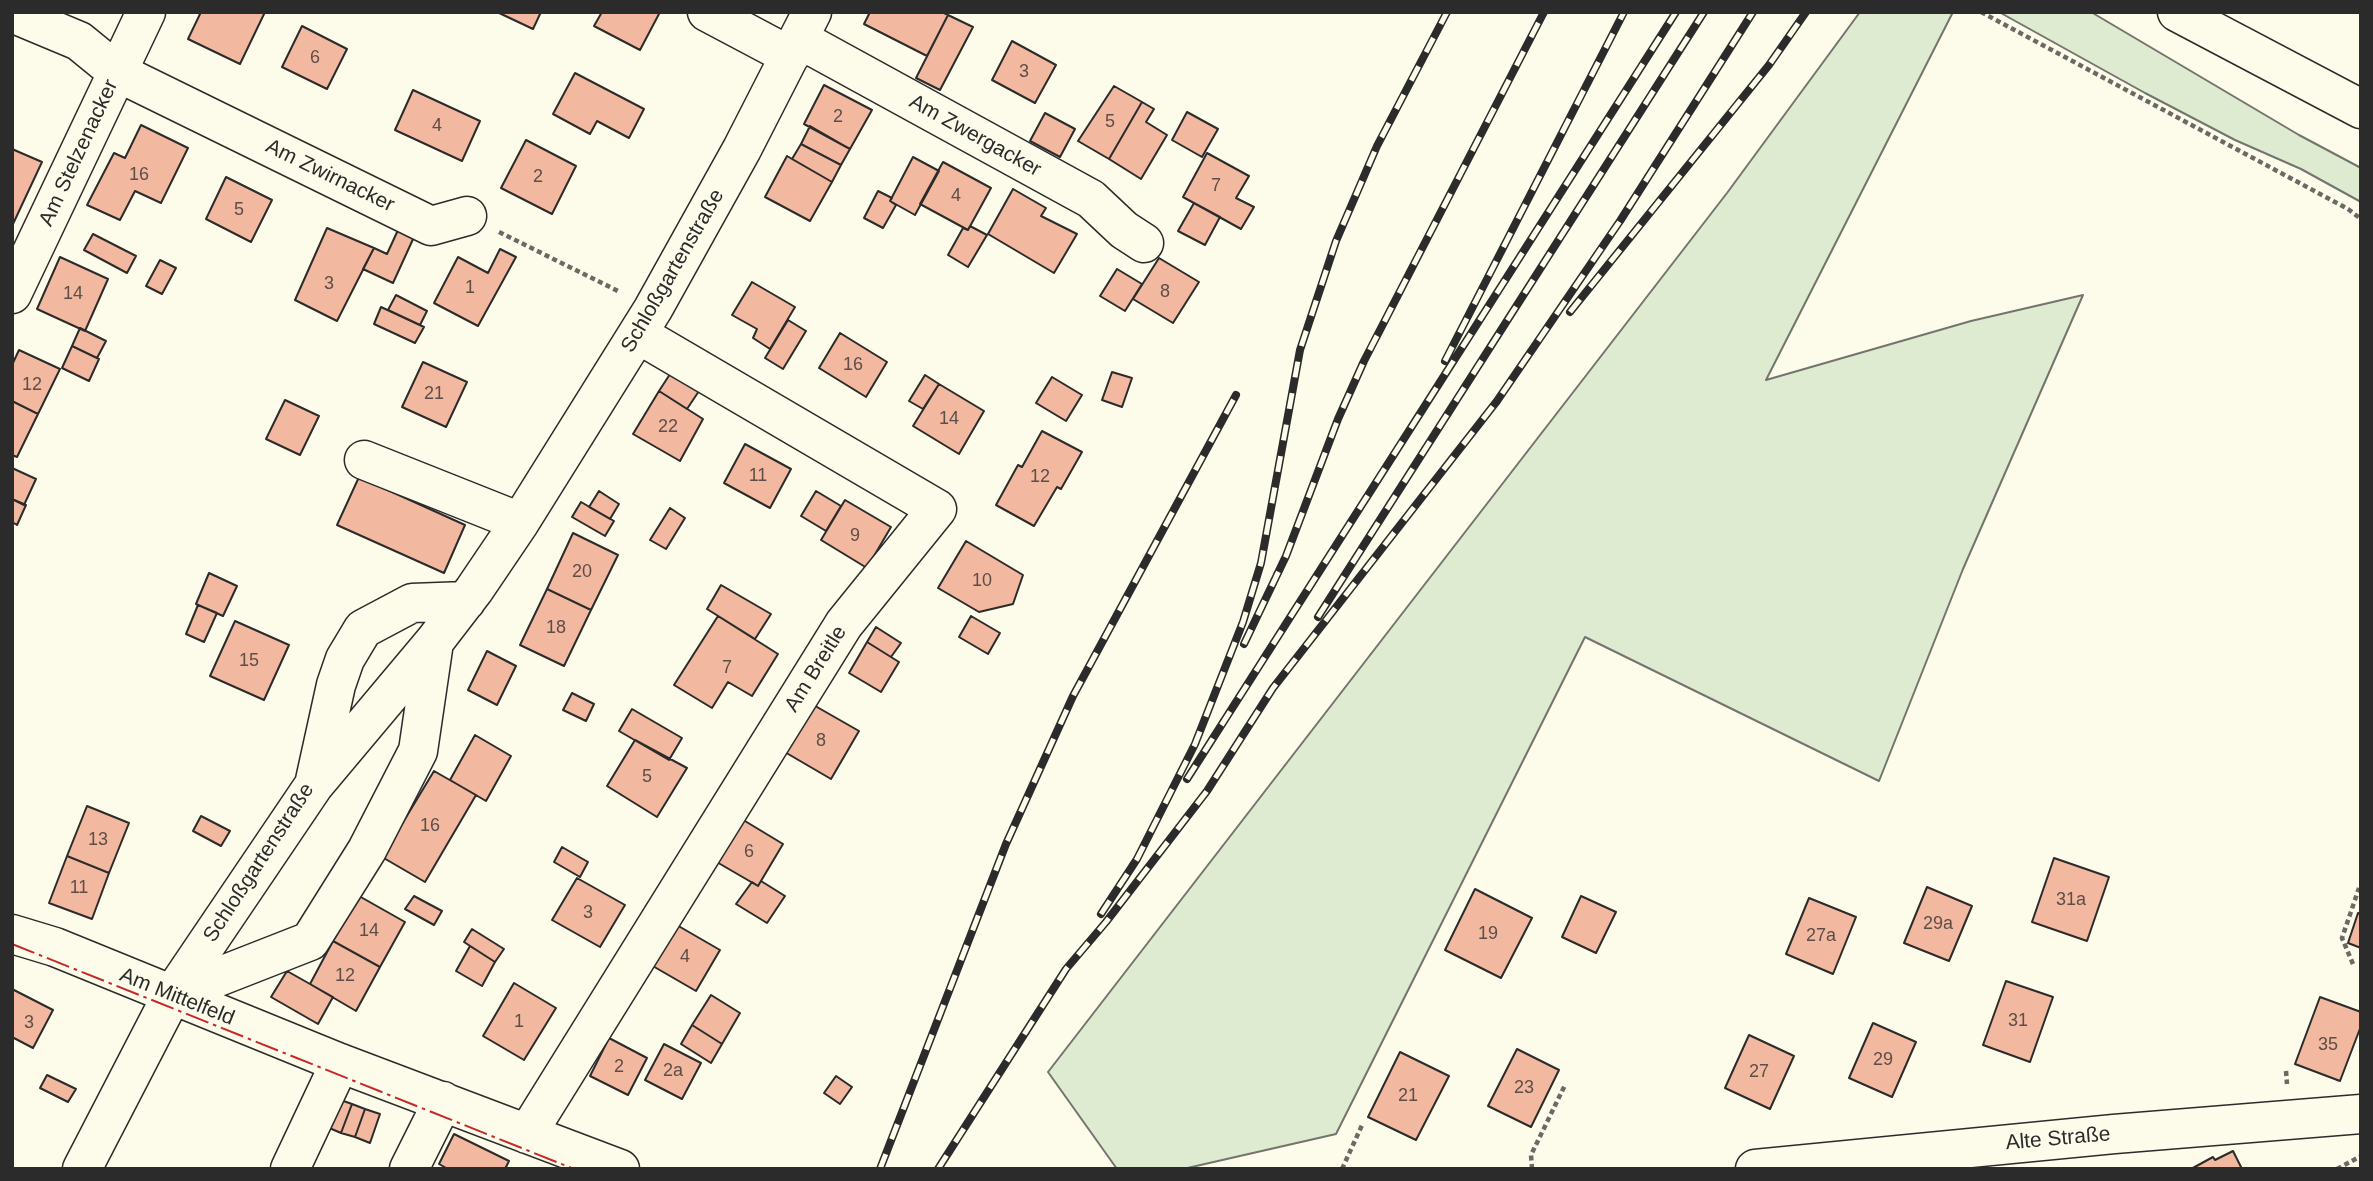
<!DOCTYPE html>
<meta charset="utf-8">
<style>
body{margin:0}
#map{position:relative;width:2373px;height:1181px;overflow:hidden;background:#fdfbea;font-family:Helvetica,sans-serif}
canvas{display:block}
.frame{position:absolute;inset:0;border:14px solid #2b2b2b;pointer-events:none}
</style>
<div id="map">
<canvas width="2373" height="1181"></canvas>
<div class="frame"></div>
</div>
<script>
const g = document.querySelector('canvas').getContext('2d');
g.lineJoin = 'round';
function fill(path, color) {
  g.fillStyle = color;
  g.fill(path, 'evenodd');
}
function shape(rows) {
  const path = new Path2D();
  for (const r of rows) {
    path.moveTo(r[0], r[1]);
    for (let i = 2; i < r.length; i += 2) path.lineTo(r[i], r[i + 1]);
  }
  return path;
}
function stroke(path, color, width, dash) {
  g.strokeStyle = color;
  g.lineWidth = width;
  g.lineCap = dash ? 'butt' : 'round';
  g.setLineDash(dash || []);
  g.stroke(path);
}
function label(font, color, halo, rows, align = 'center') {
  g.font = font + ' Helvetica,sans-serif';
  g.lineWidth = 5;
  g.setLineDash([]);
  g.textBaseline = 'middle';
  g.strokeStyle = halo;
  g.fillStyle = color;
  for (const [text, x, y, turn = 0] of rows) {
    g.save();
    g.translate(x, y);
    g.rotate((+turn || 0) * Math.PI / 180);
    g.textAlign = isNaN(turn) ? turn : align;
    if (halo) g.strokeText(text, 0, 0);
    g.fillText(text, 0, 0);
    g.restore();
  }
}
const green = shape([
 [1860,12,1953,12,1766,380,1971,321,2083,295,1963,569,1879,781,1585,637,1336,1134,1183,1169,1117,1169,1048,1072,1727,193,1860,12],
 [1999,12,2091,12,2299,135,2361,168,2361,202,2301,169,2235,140,2145,93,1999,12]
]);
fill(green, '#deebd1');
stroke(green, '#74746e', 2);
const building = shape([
 [201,12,265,12,240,64,188,39,201,12],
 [497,12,541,12,533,29,497,12],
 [602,12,660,12,640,50,594,26,602,12],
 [870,12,942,12,948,15,927,56,864,24,870,12],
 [948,15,973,27,940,90,916,78,948,15],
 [302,26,347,49,327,89,282,67,302,26],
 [1012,41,1056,65,1035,103,992,80,1012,41],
 [575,73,644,109,629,138,597,121,590,134,553,114,575,73],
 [824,85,872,110,850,149,804,124,824,85],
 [1114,86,1142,102,1109,159,1078,141,1114,86],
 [413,90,480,121,462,161,395,130,413,90],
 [1142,102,1154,109,1146,122,1167,135,1141,179,1109,159,1142,102],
 [1187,112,1218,129,1202,157,1172,140,1187,112],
 [1045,113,1075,129,1060,157,1030,141,1045,113],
 [141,125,188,148,161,203,135,191,120,220,87,205,114,153,125,158,141,125],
 [810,126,850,149,841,165,801,144,810,126],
 [526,140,576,166,552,214,501,188,526,140],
 [801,144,841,165,832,182,792,159,801,144],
 [12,149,42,162,13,224,12,224,12,149],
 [1207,153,1249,176,1236,198,1254,207,1241,229,1183,197,1207,153],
 [787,156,832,182,810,221,765,197,787,156],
 [913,157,939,171,915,215,890,201,913,157],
 [943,162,991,188,968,230,920,204,943,162],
 [226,177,272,200,251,242,206,219,226,177],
 [1013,189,1046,208,1041,216,1077,234,1054,273,988,234,1013,189],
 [878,191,892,198,890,201,896,205,883,228,864,218,878,191],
 [1194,203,1220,217,1205,245,1178,231,1194,203],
 [970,226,987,235,968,267,948,255,963,228,968,230,970,226],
 [327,228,374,248,337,321,295,300,327,228],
 [398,230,414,237,393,283,363,269,374,248,387,254,398,230],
 [93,234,136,256,127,273,84,250,93,234],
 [500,249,516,257,478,326,434,303,458,257,488,273,500,249],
 [60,257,108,279,85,331,37,309,60,257],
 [1159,258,1199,282,1173,323,1133,299,1159,258],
 [160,260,176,268,162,294,146,286,160,260],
 [1117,269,1142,284,1125,311,1100,296,1117,269],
 [752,282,795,307,770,349,753,338,757,329,732,315,752,282],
 [396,295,427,311,420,325,388,310,396,295],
 [381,307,424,327,415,343,374,324,381,307],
 [788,320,806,331,783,369,765,358,788,320],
 [80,328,106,341,97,358,72,346,80,328],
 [840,333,887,362,866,397,819,368,840,333],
 [72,346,99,359,89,381,62,368,72,346],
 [19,350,60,369,38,414,12,401,12,365,19,350],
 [423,362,467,382,446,427,402,407,423,362],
 [672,371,701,388,687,409,659,391,672,371],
 [1112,372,1132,378,1122,407,1102,400,1112,372],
 [925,375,939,384,923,409,909,401,925,375],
 [1052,377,1082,395,1066,421,1036,403,1052,377],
 [939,384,984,411,959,454,913,426,939,384],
 [659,391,703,419,680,461,633,434,659,391],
 [285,400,319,416,300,455,266,439,285,400],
 [12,401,38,414,17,457,12,455,12,401],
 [1042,431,1082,452,1061,489,1057,487,1034,526,996,505,1018,465,1022,467,1042,431],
 [745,444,791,469,770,508,724,483,745,444],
 [12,468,36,479,24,505,12,499,12,468],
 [359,477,465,525,444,573,337,525,359,477],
 [599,491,619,504,610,519,589,507,599,491],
 [816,491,841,506,826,531,801,516,816,491],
 [12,499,26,505,17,525,12,522,12,499],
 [845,500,891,527,867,568,821,540,845,500],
 [581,502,614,521,605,536,572,517,581,502],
 [670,508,685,518,666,549,650,540,670,508],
 [573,533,618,555,591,610,547,589,573,533],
 [966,541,1023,575,1013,604,979,612,938,588,966,541],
 [209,573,237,586,223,616,196,604,209,573],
 [721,585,771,614,755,639,707,609,721,585],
 [547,589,591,610,564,666,520,645,547,589],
 [198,605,217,613,204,642,186,634,198,605],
 [718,616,778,654,752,696,728,682,712,708,674,685,718,616],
 [971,616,1000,633,988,654,959,637,971,616],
 [235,621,289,645,264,700,210,676,235,621],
 [876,627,901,643,891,657,867,642,876,627],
 [867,642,899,662,881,692,849,673,867,642],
 [487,651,516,666,497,705,468,690,487,651],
 [572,693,594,704,586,721,563,710,572,693],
 [810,703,859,731,831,779,783,751,810,703],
 [632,709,682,738,669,760,619,731,632,709],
 [475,735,511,756,486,801,450,780,475,735],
 [635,740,687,768,657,817,607,786,635,740],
 [434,771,476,795,425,882,382,857,434,771],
 [87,806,129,823,109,873,67,856,87,806],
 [201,816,230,831,221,846,193,831,201,816],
 [740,818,783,844,758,886,715,861,740,818],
 [562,847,588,862,580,877,554,862,562,847],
 [67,856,109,873,92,919,49,903,67,856],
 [2054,858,2109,877,2087,941,2032,922,2054,858],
 [577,878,625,905,600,947,552,920,577,878],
 [761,881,785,896,767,923,736,904,752,882,758,886,761,881],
 [1927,887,1972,906,1949,961,1904,943,1927,887],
 [1475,889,1532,918,1501,978,1445,950,1475,889],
 [359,896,405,922,380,967,333,941,359,896],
 [414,896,442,911,434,925,405,909,414,896],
 [1581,896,1616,912,1596,953,1562,937,1581,896],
 [1809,898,1856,917,1833,974,1786,954,1809,898],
 [2358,913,2361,914,2361,948,2348,943,2358,913],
 [675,924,720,950,696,991,651,965,675,924],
 [472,929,504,949,495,962,464,942,472,929],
 [333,941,380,967,356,1011,310,984,333,941],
 [470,946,495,962,482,986,456,971,470,946],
 [287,971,333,997,318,1024,271,997,287,971],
 [2006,981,2053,997,2030,1062,1983,1045,2006,981],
 [514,983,556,1008,524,1060,483,1036,514,983],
 [12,989,53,1010,33,1048,12,1037,12,989],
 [711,995,740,1013,722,1044,692,1025,711,995],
 [2320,997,2361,1012,2361,1026,2340,1081,2295,1064,2320,997],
 [1873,1023,1916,1042,1892,1097,1849,1078,1873,1023],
 [692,1025,722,1044,711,1063,681,1044,692,1025],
 [1749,1035,1794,1056,1770,1109,1725,1088,1749,1035],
 [609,1038,647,1058,628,1095,590,1076,609,1038],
 [664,1044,701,1063,682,1099,645,1080,664,1044],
 [1517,1049,1559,1070,1531,1127,1488,1106,1517,1049],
 [1400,1052,1449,1076,1416,1140,1368,1117,1400,1052],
 [47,1075,76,1089,68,1102,40,1088,47,1075],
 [836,1076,852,1087,840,1104,824,1093,836,1076],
 [338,1099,352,1104,341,1133,327,1127,338,1099],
 [352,1104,365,1109,355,1137,341,1133,352,1104],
 [365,1109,380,1114,370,1143,355,1137,365,1109],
 [454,1134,509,1161,505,1169,448,1169,439,1164,454,1134],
 [2233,1151,2242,1169,2191,1169,2213,1157,2215,1160,2233,1151]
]);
fill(building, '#f2b8a0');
stroke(building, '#2b2b2b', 2);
const minor = shape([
 [707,12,790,56],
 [12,13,79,41,117,72,431,226,467,216],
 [799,39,1091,199,1124,230,1144,243],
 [12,294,146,12],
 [364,460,520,522],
 [314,785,434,642,474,590,520,522,653,309,742,149,812,12],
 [12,934,55,947,340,1063,620,1169],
 [172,995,310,941,367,850,418,751,434,642],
 [527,1134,844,624,937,509,638,334],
 [82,1169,172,995,314,785,336,685,345,659,363,629,412,603,466,601],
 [290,1169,340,1063],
 [409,1169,443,1101],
 [1755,1169,2114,1134,2361,1114]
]);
const major = shape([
 [2177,12,2361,109]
]);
stroke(minor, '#2b2b2b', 41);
stroke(major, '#2b2b2b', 41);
stroke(shape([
 [1981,12,2348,209,2361,219],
 [499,232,620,292],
 [2353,964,2342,938,2359,888],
 [2286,1071,2287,1084],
 [1342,1169,1363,1123],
 [1532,1169,1531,1155,1565,1085],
 [2337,1169,2361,1156]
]), '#6a6964', 4.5, [5, 3.5]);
stroke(minor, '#fdfbea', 38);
stroke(major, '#fdfbea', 38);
const rail = shape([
 [1570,312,1769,65,1806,12],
 [1445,361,1624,12],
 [1318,617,1704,12],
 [1244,644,1286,556,1338,419,1364,361,1544,12],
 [1187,779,1676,12],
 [1101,914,1137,859,1195,744,1243,622,1261,563,1300,350,1336,241,1377,146,1447,12],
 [880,1169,1006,844,1073,696,1236,395],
 [938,1169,1066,969,1106,922,1207,791,1273,688,1497,401,1620,221,1753,12]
]);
stroke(rail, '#2b2b2b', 8);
stroke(rail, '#fdfbea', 5, [16]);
stroke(shape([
 [12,944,574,1169]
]), '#c62828', 2, [24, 5, 3.5, 5]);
label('18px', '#5d4e48', null, [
 ["6",315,58],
 ["3",1024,72],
 ["2",838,117],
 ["5",1110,122],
 ["4",437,126],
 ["16",139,175],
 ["2",538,177],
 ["7",1216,186],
 ["4",956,196],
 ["5",239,210],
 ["3",329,284],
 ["1",470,288],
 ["8",1165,292],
 ["14",73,294],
 ["16",853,365],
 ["12",32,385],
 ["21",434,394],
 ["14",949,419],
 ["22",668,427],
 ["11",758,476],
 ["12",1040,477],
 ["9",855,536],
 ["20",582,572],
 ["10",982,581],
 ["18",556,628],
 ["15",249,661],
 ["7",727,668],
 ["8",821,741],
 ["5",647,777],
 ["16",430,826],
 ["13",98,840],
 ["6",749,852],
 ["11",79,888],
 ["31a",2071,900],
 ["3",588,913],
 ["29a",1938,924],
 ["14",369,931],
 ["19",1488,934],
 ["27a",1821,936],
 ["4",685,957],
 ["12",345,976],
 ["31",2018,1021],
 ["1",519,1022],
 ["3",29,1023],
 ["35",2328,1045],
 ["29",1883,1060],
 ["2",619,1067],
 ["2a",673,1071],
 ["27",1759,1072],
 ["23",1524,1088],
 ["21",1408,1096]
]);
label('21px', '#2b2b2b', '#fdfbea', [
 ["Am Zwergacker",975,136,29],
 ["Am Stelzenacker",79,153,-65],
 ["Am Zwirnacker",330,176,26],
 ["Schloßgartenstraße",673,271,-60],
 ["Am Breitle",816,669,-58],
 ["Schloßgartenstraße",259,863,-57],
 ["Am Mittelfeld",177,997,22],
 ["Alte Straße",2058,1139,-5]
]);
</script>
